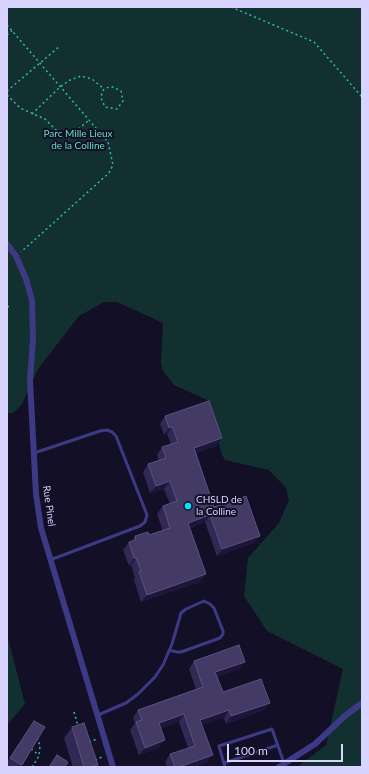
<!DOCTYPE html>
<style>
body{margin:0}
#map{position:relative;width:369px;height:774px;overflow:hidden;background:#130f26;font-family:Lato,sans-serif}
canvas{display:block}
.frame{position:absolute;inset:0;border:8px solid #d9d4ff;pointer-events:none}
.scale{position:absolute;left:227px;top:744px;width:116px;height:18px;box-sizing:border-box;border:2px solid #d9d4ff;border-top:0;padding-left:5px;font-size:12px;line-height:14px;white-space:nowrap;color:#d9d4ff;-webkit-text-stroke:3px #130f26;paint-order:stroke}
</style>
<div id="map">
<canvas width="369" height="774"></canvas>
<div class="frame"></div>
<div class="scale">100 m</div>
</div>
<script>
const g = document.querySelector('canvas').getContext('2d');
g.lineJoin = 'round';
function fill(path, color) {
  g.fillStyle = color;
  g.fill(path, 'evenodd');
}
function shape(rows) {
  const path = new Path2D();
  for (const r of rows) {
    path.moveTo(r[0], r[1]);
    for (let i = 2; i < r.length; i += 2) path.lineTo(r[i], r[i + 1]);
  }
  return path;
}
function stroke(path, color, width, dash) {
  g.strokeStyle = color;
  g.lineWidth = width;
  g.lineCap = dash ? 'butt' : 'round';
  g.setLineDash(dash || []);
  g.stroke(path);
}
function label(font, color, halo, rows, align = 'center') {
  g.font = font + ' Lato,sans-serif';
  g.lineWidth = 4;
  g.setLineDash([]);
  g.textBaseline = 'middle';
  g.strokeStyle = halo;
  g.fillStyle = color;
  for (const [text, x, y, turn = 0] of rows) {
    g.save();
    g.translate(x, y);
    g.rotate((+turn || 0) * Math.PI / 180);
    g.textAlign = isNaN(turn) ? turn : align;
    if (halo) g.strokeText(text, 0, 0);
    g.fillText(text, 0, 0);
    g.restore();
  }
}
fill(shape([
 [7,7,362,7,362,767,297,767,326,745,343,669,267,631,244,596,248,558,279,523,289,500,286,488,269,470,225,460,221,453,213,414,207,400,174,385,163,371,161,364,163,323,117,302,104,302,79,316,38,369,22,404,13,413,7,413],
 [7,634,25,704,7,725]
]), '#12302f');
stroke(shape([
 [231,7,314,42,362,97],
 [7,25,108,142,113,165,109,173,21,252],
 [7,35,12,31],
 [7,91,60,46],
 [7,95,20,108,45,119,63,137,68,138,73,134,89,120],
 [32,114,60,87,70,80,81,76,92,79,104,89,102,93,101,98,105,107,117,109,123,101,121,91,113,87,109,87,104,89],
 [7,307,11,306],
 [74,712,78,726],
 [89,742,97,739],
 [31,749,39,755],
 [95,760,102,757],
 [32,767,39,756,40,746,37,737]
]), '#2fb8b0', 1.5, [2, 3]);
stroke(shape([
 [34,453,100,431,107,430,112,432,116,436,147,515,145,522,140,526,50,560],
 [98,715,126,703,138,694,155,677,163,665,172,644,181,613,186,609,204,601,210,604,214,608,223,631,223,634,220,638,181,652,177,652,169,650],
 [224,763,278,745],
 [225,767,219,746,272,729,284,763]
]), '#3d3a85', 3);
stroke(shape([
 [7,244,16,256,26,279,32,300,33,339,30,381,36,494,41,528,113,767],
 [279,767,315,744,346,715,362,703]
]), '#3d3a85', 6);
fill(shape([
 [165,416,222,438,216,446,196,453,214,507,254,543,217,556,205,522,190,528,206,574,200,582,141,602,134,580,135,578,131,565,129,566,123,550,129,542,131,542,135,536,149,535,163,531,157,514,163,506,170,504,164,489,150,493,143,472,148,464,159,461,157,455,162,447,171,444,167,434,164,435,160,424],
 [194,661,245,662,239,669,217,677,223,692,264,710,226,724,224,718,202,725,207,762,195,767,167,767,165,762,170,754,188,748,179,722,161,728,159,748,139,755,130,730,135,723,133,718,138,710,196,689,189,669],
 [34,721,45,727,20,767,7,767,7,762],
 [72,727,98,765,96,767,73,767,64,738]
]), '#312854');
fill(shape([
 [172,426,167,434,164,435,169,428],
 [222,438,216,446,189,455,194,448],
 [170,481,164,489,150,493,156,486],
 [210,515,205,522,182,530,188,523],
 [260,536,254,543,217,556,222,549],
 [134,558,136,558,131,565,129,566],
 [206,574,200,582,141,602,147,595],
 [245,662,239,669,210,680,215,672],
 [270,703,264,710,226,724,231,716],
 [229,710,224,718,195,728,200,720],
 [184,714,179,722,153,731,159,723],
 [165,740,159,748,139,755,145,748],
 [213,755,207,762,195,767,179,767],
 [98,765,96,767,89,767]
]), '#1d163a');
const building = shape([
 [209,401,222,438,194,448,214,507,246,496,260,536,222,549,210,515,188,523,206,574,147,595,139,572,141,571,136,558,134,558,129,542,136,540,135,536,148,532,149,535,170,528,163,506,177,501,170,481,156,486,148,464,166,458,162,447,178,442,172,426,169,428,165,416,209,401],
 [239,645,245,662,215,672,223,692,261,679,270,703,231,716,229,710,200,720,213,755,179,767,175,767,170,754,195,746,184,714,159,723,165,740,145,748,136,722,142,720,138,710,203,687,194,661,239,645],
 [34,721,45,727,22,765,10,758,34,721],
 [84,723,98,765,89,767,84,767,72,727,84,723],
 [57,755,68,762,65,767,49,767,57,755]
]);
fill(building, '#433a66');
stroke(building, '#5a527e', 1);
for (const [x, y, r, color] of [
 [188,506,4,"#00e5ff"]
]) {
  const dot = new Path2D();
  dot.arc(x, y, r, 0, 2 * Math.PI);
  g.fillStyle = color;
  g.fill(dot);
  stroke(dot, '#130f26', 1.5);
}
label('10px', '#5fe0c0', '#130f26', [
 ["Parc Mille Lieux",78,134],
 ["de la Colline",78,146]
]);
label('10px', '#d9d4ff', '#130f26', [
 ["CHSLD de",196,500],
 ["la Colline",196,512]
], 'left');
label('10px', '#d9d4ff', '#130f26', [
 ["Rue Pinel",49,506,82]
]);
</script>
